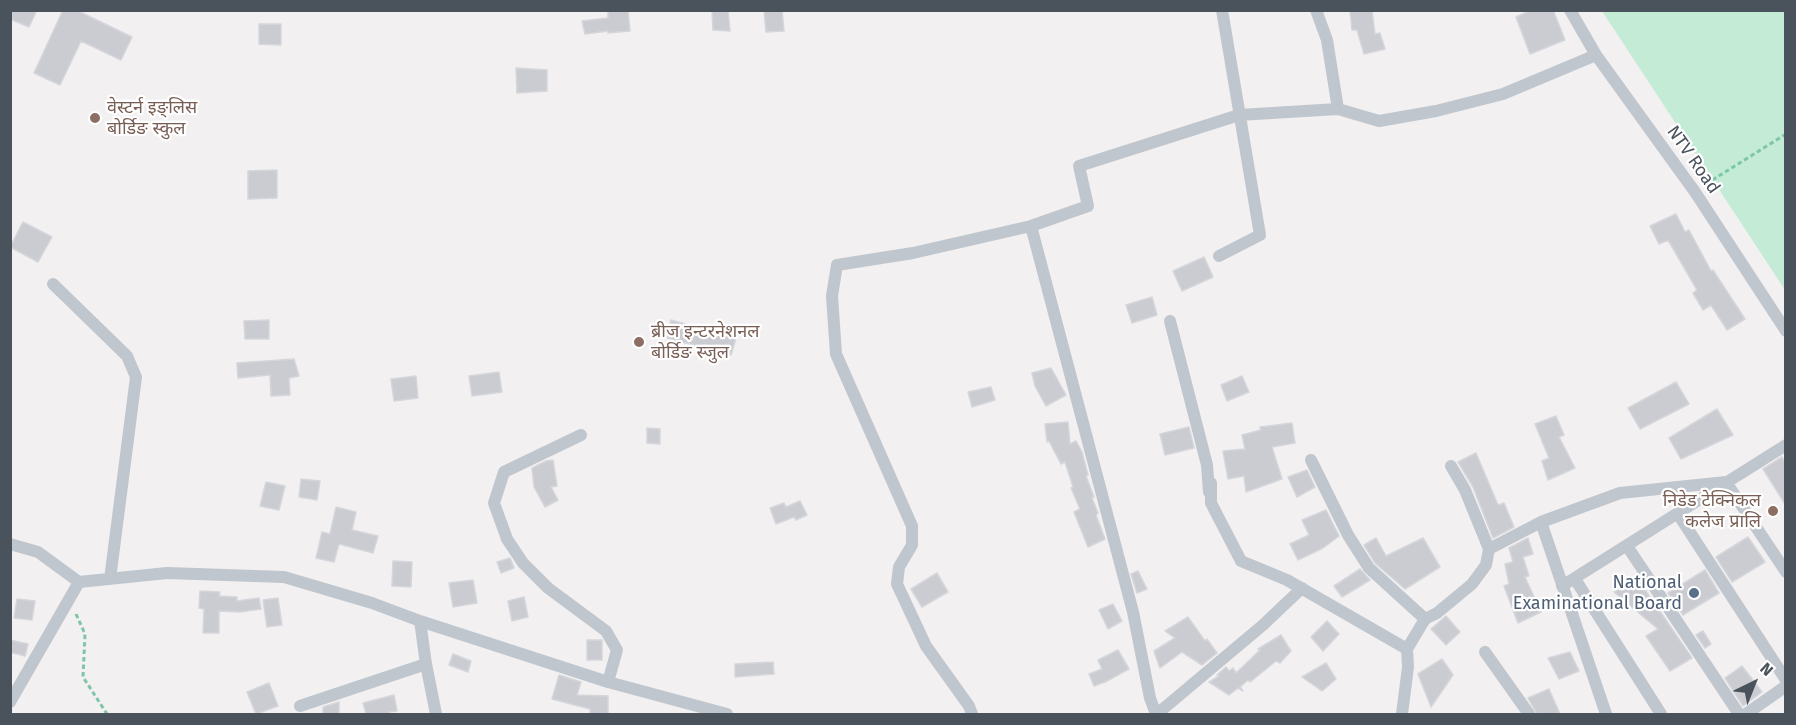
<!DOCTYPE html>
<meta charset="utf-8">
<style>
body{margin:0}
#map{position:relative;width:1796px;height:725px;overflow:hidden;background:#f2f0f0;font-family:"Fira Sans",sans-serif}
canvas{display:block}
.frame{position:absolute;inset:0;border:12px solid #4a525c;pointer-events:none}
.north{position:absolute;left:1724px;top:653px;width:60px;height:60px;-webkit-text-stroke:4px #fff;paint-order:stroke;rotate:43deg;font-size:16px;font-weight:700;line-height:24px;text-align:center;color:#4a525c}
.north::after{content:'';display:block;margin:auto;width:21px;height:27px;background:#4a525c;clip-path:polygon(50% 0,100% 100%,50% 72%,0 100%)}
</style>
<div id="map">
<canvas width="1796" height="725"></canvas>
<div class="frame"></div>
<div class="north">N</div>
</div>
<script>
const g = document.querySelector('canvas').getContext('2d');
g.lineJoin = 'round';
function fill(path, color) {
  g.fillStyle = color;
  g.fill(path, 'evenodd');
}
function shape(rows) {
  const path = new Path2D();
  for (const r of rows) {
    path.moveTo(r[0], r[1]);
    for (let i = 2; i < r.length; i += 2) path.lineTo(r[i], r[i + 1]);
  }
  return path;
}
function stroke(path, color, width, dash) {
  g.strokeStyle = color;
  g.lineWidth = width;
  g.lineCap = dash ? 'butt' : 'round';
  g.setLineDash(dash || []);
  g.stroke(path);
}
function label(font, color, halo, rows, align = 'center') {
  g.font = font + ' "Fira Sans","Noto Sans Devanagari",sans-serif';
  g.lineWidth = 4.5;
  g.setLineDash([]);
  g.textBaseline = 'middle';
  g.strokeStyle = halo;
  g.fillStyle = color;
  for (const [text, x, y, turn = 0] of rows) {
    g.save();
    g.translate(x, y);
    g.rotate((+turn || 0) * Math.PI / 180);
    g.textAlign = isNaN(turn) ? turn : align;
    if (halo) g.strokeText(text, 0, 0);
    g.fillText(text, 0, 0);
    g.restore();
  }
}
fill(shape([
 [1602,11,1785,11,1785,290]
]), '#c3ebd5');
const building = shape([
 [10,10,37,10,29,27,10,19,10,10],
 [63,10,76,10,132,37,121,60,81,41,60,85,34,73,63,10],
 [608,10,628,10,630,31,608,33,608,31,585,34,582,21,608,18,608,10],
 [712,10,728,10,730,31,713,30,712,10],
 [764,10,782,10,784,31,766,32,764,10],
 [1350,10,1372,10,1375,34,1380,33,1385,49,1364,54,1357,30,1352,30,1350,10],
 [1532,10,1553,10,1565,40,1530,54,1516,17,1532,10],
 [259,24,281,24,281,45,259,44,259,24],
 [516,68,547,70,547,91,517,93,516,68],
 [277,170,277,198,248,199,248,171,277,170],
 [1676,214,1685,232,1689,230,1711,271,1713,270,1745,319,1727,330,1711,305,1703,310,1693,293,1697,290,1668,240,1659,244,1650,226,1676,214],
 [23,222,52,237,38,262,10,247,23,222],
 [1204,257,1213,277,1182,291,1173,271,1204,257],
 [1152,297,1157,315,1132,323,1126,305,1152,297],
 [269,320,269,339,245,339,244,321,269,320],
 [671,320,736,338,731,355,667,338,671,320],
 [294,359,299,376,289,378,290,395,271,396,270,375,238,378,237,363,294,359],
 [1051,368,1066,395,1046,406,1035,386,1032,373,1051,368],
 [499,372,502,392,472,396,469,376,499,372],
 [416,376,418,398,394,401,391,379,416,376],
 [1242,376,1249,392,1227,401,1221,385,1242,376],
 [1676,382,1689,404,1640,429,1628,408,1676,382],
 [991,387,995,400,972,407,968,392,991,387],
 [1717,409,1733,435,1681,459,1669,438,1717,409],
 [1556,416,1564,435,1559,437,1575,468,1548,480,1542,461,1549,458,1535,424,1556,416],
 [1068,422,1070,444,1076,441,1082,452,1088,475,1086,476,1094,497,1092,498,1098,513,1096,515,1105,539,1088,547,1074,512,1080,509,1071,488,1073,487,1065,462,1061,464,1049,441,1047,442,1045,424,1068,422],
 [1292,423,1295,443,1272,447,1282,479,1246,492,1244,476,1228,479,1223,451,1245,449,1242,435,1261,430,1260,427,1292,423],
 [1189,427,1194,448,1165,455,1160,434,1189,427],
 [647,428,660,429,660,444,647,443,647,428],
 [1476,453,1498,505,1504,503,1514,527,1493,538,1473,487,1458,462,1476,453],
 [1782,457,1785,463,1785,504,1763,469,1782,457],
 [553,460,557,486,551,487,558,500,545,507,534,487,532,468,546,461,553,460],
 [1307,470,1315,487,1297,497,1288,477,1307,470],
 [301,479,320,481,317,500,299,497,301,479],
 [266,482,285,486,279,510,260,506,266,482],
 [800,501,807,515,796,520,794,517,776,524,770,508,784,503,786,507,800,501],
 [336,507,356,512,352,530,378,536,373,553,339,544,334,562,316,558,322,532,330,534,336,507],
 [1326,510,1339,536,1323,548,1298,560,1290,544,1309,535,1302,520,1326,510],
 [1748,537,1765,562,1732,582,1716,557,1748,537],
 [1376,538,1386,556,1423,538,1440,567,1405,589,1375,563,1364,545,1376,538],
 [1528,538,1533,554,1523,557,1529,576,1525,577,1541,612,1518,623,1504,586,1509,584,1505,564,1513,562,1509,548,1528,538],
 [510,558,514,568,501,573,497,562,510,558],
 [393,561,412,562,411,587,392,586,393,561],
 [1360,569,1370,580,1342,597,1334,586,1360,569],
 [1705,570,1719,593,1683,615,1668,593,1705,570],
 [1138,571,1147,589,1137,593,1131,574,1138,571],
 [937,573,948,592,922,607,911,589,937,573],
 [1637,578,1692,658,1670,671,1646,636,1658,629,1614,592,1637,578],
 [473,580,477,603,453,607,449,583,473,580],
 [200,591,220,592,219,596,237,597,237,601,259,598,261,609,240,612,219,611,219,633,203,633,204,609,199,608,200,591],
 [524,597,528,617,512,621,508,601,524,597],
 [278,598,282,625,267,627,263,600,278,598],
 [17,599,35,601,32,620,14,618,17,599],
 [1113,604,1122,621,1108,629,1099,610,1113,604],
 [1446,616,1460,632,1446,645,1431,629,1446,616],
 [1188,617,1205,641,1207,639,1217,653,1202,665,1182,652,1160,668,1154,651,1175,638,1165,631,1188,617],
 [1327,621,1339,634,1323,651,1311,637,1327,621],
 [1703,631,1711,644,1705,648,1696,635,1703,631],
 [1281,635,1291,651,1280,663,1276,661,1250,682,1248,680,1240,687,1243,691,1238,688,1229,695,1209,682,1219,676,1217,675,1226,667,1229,671,1233,668,1236,673,1260,650,1258,649,1281,635],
 [10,640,28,644,25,656,10,652,10,640],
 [587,640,602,640,602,660,587,660,587,640],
 [1118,650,1129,669,1105,682,1094,686,1089,674,1102,669,1098,660,1118,650],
 [1570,652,1579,671,1559,679,1548,658,1570,652],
 [453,654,471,661,468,672,449,665,453,654],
 [1442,659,1453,675,1431,707,1418,674,1442,659],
 [773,662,774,674,735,677,735,664,773,662],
 [1326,663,1336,679,1322,691,1302,677,1326,663],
 [1742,666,1762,692,1743,706,1725,678,1742,666],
 [559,675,581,682,577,695,608,696,608,714,590,714,590,709,552,699,559,675],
 [269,683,278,706,256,714,247,692,269,683],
 [1549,689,1560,714,1537,714,1528,698,1549,689],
 [394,695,397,711,389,712,389,714,366,714,363,703,394,695],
 [339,702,339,714,323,714,323,707,339,702]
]);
fill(building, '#cbccd2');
stroke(building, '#d5d6db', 1.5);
stroke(shape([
 [1706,184,1786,134],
 [76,614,85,634,83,677,107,714]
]), '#7ec6a7', 3, [4.5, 3]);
stroke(shape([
 [1316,10,1327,40,1338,109],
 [1570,10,1596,55,1695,192,1786,331],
 [1031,226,1133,612,1150,698,1156,714],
 [1219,256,1260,235,1222,10],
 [53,284,127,356,136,377,110,579],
 [1170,321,1207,465,1209,492],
 [581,435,504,472,494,503,507,539,523,563,548,588,606,631,617,650,608,682],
 [1311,460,1348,535,1369,568,1425,619],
 [1451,466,1465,490,1489,549],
 [1211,483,1211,503,1241,561,1287,580,1407,649],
 [1678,514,1786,680],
 [1541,522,1606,714],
 [10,544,38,552,79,582],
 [1627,546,1739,714],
 [1575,579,1661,714],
 [1562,586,1786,445],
 [420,621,426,664,436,714],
 [1485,652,1529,714],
 [10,702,79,582,167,573,284,577,372,603,420,621,608,682,727,714],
 [300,706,426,664],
 [972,714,969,706,926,646,897,584,899,567,912,545,912,526,836,354,832,296,837,265,913,253,1031,226,1088,206,1079,166,1239,115,1338,109,1379,121,1436,111,1503,94,1596,55],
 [1157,714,1263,625,1302,588],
 [1402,714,1408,667,1407,649,1425,619,1437,613,1472,584,1486,565,1489,549,1541,522,1620,493,1726,482,1786,572],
 [1746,714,1786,686]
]), '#c0c6cd', 12);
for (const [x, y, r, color] of [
 [95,118,6,"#8d6e63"],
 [639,342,6,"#8d6e63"],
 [1773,511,6,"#8d6e63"],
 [1694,593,6,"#5c6f8a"]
]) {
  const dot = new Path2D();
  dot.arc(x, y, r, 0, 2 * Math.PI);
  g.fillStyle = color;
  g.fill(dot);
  stroke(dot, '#fff', 2);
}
label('18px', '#785e54', '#fff', [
 ["वेस्टर्न इङ्लिस",107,108],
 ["बोर्डिङ स्कुल",107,129],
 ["ब्रीज इन्टरनेशनल",651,332],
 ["बोर्डिङ स्जुल",651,353],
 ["निडेड टेक्निकल",1761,501,"right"],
 ["कलेज प्रालि",1761,522,"right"]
], 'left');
label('18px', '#4a525c', '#fff', [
 ["NTV Road",1693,160,55]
]);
label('18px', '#4e5e75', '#fff', [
 ["National",1682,583],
 ["Examinational Board",1682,604]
], 'right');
</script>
